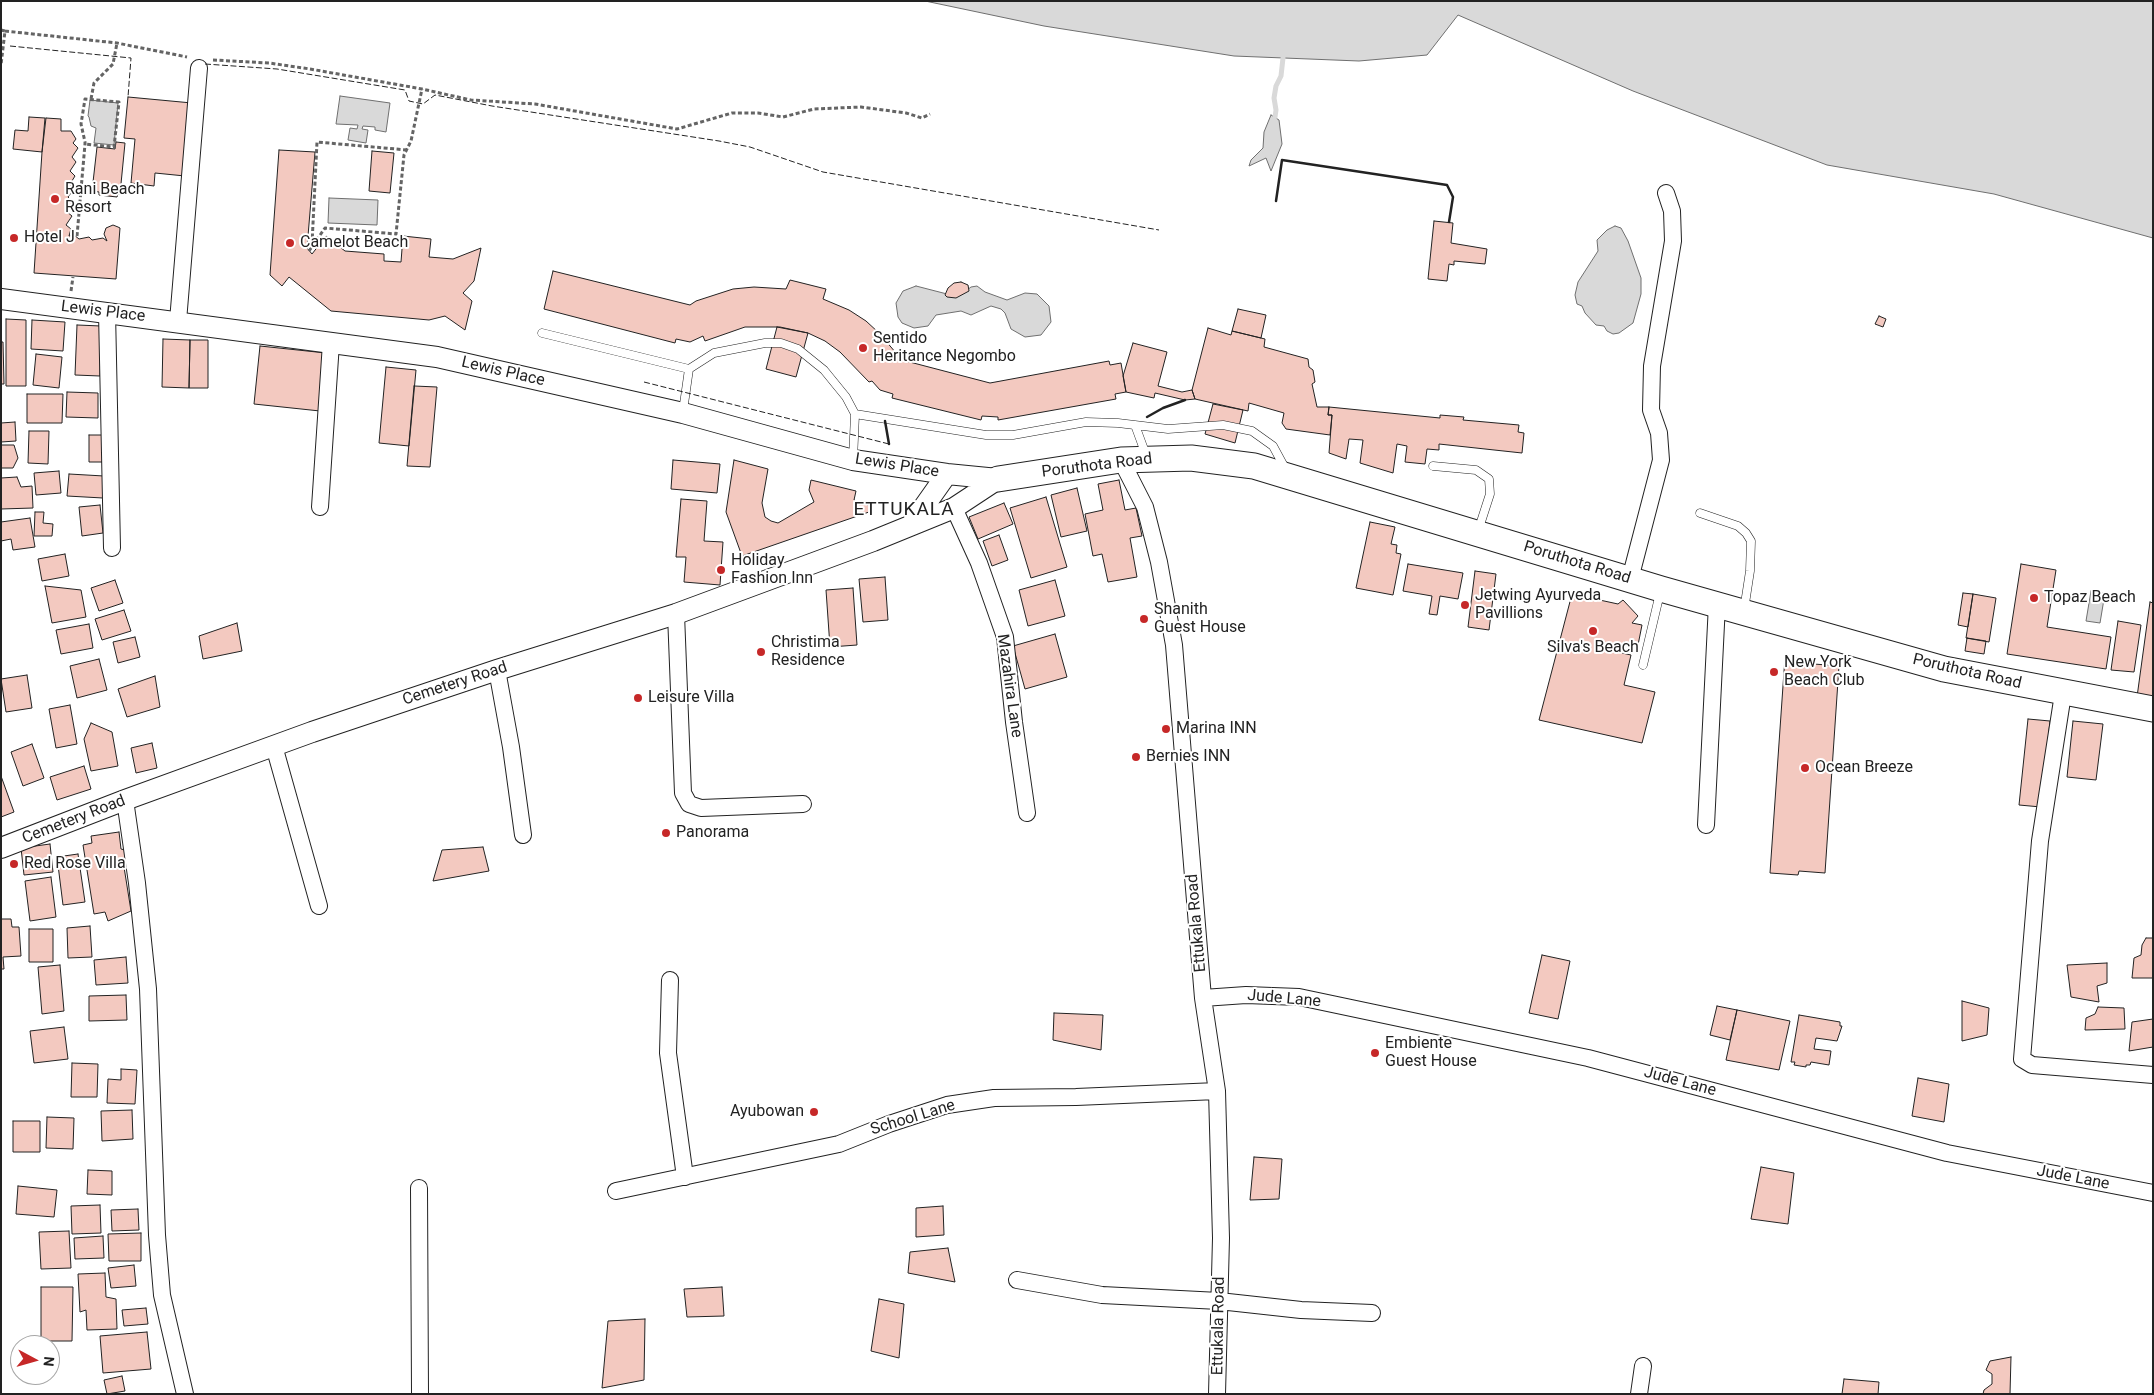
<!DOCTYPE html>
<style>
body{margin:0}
#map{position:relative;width:2154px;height:1395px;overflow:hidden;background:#fff;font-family:Roboto,sans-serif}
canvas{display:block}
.frame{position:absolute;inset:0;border:2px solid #222;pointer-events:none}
.north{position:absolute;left:10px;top:1335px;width:50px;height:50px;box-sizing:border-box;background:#fff;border:1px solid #a7a7a7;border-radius:50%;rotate:96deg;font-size:14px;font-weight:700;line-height:20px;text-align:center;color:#222}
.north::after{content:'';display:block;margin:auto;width:18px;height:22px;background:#c62828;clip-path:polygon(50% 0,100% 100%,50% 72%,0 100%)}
</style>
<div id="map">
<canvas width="2154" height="1395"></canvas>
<div class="frame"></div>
<div class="north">N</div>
</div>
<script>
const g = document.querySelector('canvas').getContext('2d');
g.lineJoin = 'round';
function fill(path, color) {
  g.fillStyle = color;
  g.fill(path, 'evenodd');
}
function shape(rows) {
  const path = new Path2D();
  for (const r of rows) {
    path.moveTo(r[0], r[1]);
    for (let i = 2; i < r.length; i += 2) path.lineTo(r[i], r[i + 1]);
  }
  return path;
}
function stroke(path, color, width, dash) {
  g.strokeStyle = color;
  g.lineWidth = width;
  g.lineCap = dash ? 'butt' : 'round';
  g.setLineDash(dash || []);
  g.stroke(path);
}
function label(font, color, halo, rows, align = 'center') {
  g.font = font + ' Roboto,sans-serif';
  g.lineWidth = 4;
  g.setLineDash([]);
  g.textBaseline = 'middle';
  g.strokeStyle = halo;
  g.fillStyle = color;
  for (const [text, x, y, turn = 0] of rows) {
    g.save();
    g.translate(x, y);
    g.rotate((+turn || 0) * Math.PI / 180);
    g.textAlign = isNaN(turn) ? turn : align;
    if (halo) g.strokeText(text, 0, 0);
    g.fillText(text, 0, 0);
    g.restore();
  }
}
const water = shape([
 [925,1,2153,1,2153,238,1994,194,1827,165,1633,91,1458,15,1427,55,1359,61,1234,56,1044,26,925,1],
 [340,96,390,103,386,132,375,130,375,127,363,126,362,129,368,130,366,143,348,140,350,128,357,129,358,125,336,124,340,96],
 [90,100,118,103,114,145,94,143,96,128,91,126,89,117,88,116,90,100],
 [1271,115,1279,120,1282,144,1271,171,1266,158,1249,166,1251,160,1263,148,1264,132,1271,115],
 [329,198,378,200,377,225,328,223,329,198],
 [1615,226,1621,228,1628,241,1641,278,1641,294,1633,323,1619,333,1613,334,1607,331,1604,326,1596,325,1585,313,1582,306,1577,304,1575,295,1578,282,1598,251,1597,240,1607,230,1615,226],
 [916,286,947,294,967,290,971,287,977,286,985,292,1007,300,1025,293,1037,294,1049,306,1051,322,1041,335,1025,337,1011,329,1005,313,1001,309,991,306,971,315,961,311,936,315,928,326,914,328,902,323,898,317,896,303,903,291,916,286],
 [2091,591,2105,593,2100,623,2086,621,2091,591]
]);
fill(water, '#d9d9d9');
stroke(water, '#6f6f6f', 1);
stroke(shape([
 [1275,117,1276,110,1274,98,1276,86,1281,76,1283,58]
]), '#d9d9d9', 5);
const building = shape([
 [128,97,192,103,185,176,155,173,154,186,131,183,135,139,124,138,128,97],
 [29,117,45,118,42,152,13,149,15,130,28,131,29,117],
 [46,118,61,119,61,131,71,131,76,139,73,143,78,148,72,157,76,162,70,171,75,176,70,184,74,189,68,197,73,202,67,212,72,216,66,225,71,229,69,236,74,235,79,239,89,237,92,240,103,238,107,241,104,234,106,228,113,225,118,227,120,228,116,279,34,273,42,152,46,118],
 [116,142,125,143,120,194,118,194,117,197,99,195,99,192,92,191,97,147,115,149,116,142],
 [279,150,315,152,307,248,312,254,326,236,345,251,384,254,384,261,401,262,403,236,431,239,429,257,453,259,481,248,474,281,463,293,472,301,465,330,445,316,429,320,331,311,289,277,282,286,270,275,279,150],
 [372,151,394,153,390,193,369,191,372,151],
 [1434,221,1453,223,1451,243,1487,249,1485,264,1454,261,1454,265,1449,264,1447,281,1428,279,1434,221],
 [553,271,690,305,696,301,733,289,754,287,786,289,790,280,826,289,823,299,849,310,866,321,879,333,902,360,990,383,1109,361,1110,365,1121,363,1126,392,1115,394,1116,399,998,420,998,417,982,416,981,420,892,398,893,394,880,390,872,381,869,382,840,352,825,341,808,333,780,327,745,327,705,341,703,336,690,342,676,339,675,343,544,309,553,271],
 [961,282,968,285,969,291,956,298,947,297,945,295,948,288,954,283,961,282],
 [1238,309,1266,315,1261,338,1232,331,1238,309],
 [1879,316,1886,319,1883,327,1875,324,1879,316],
 [6,319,26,320,26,386,6,386,6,319],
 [32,320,65,322,63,351,31,349,32,320],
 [77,325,101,326,100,376,75,375,77,325],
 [777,327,808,333,796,377,766,369,777,327],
 [1208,328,1231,335,1232,331,1265,339,1264,347,1308,359,1309,367,1313,370,1315,382,1312,384,1317,407,1329,407,1328,415,1332,415,1330,435,1286,429,1282,423,1284,413,1249,403,1248,411,1195,399,1192,390,1208,328],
 [163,339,190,340,189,388,162,387,163,339],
 [190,340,208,340,208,388,189,388,190,340],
 [1,342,3,342,4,384,1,384,1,342],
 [1133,343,1167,352,1158,386,1182,392,1192,390,1195,399,1185,400,1155,393,1154,398,1126,392,1123,376,1133,343],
 [260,346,326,353,320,411,254,404,260,346],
 [36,354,62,357,59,388,33,385,36,354],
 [386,367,416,370,409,446,379,443,386,367],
 [414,386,437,387,430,467,407,466,414,386],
 [67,392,98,393,98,418,66,417,67,392],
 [27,394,63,394,62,423,27,423,27,394],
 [1213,404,1243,410,1235,443,1205,434,1213,404],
 [1329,407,1440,418,1440,415,1464,417,1463,420,1519,425,1518,432,1524,433,1522,453,1439,444,1439,450,1427,449,1425,464,1405,462,1407,446,1397,444,1393,473,1360,463,1363,440,1349,439,1346,459,1329,453,1332,415,1328,415,1329,407],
 [15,422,16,441,1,442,1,423,15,422],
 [29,431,49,431,48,464,28,463,29,431],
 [89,435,104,435,103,462,89,462,89,435],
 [1,445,14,445,18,458,13,468,1,468,1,445],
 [673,460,720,464,717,493,671,489,673,460],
 [734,460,768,469,762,503,765,517,771,521,778,523,814,502,809,490,811,480,856,491,854,500,871,506,869,512,742,556,726,512,734,460],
 [59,471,61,493,36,495,34,473,59,471],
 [69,474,104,476,103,498,67,496,69,474],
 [17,477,21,487,32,486,33,508,1,509,1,478,17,477],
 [1119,480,1125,510,1136,508,1142,536,1130,538,1137,577,1108,582,1102,554,1093,556,1085,514,1103,510,1098,484,1119,480],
 [1077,488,1087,531,1061,537,1051,495,1077,488],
 [1046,497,1067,567,1031,578,1010,508,1046,497],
 [681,499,707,501,704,541,723,542,720,585,684,582,686,557,676,557,681,499],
 [1004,503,1013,524,978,539,969,517,1004,503],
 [100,505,103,533,82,536,79,507,100,505],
 [35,512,44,512,43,523,53,524,52,536,34,536,35,512],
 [30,518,35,547,13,550,11,539,1,541,1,522,30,518],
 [1370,522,1395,527,1391,544,1397,545,1396,553,1401,554,1393,595,1356,588,1370,522],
 [999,535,1008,560,992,566,983,541,999,535],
 [65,554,69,576,42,581,38,559,65,554],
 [1408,564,1463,573,1458,599,1440,596,1437,615,1429,614,1432,596,1403,591,1408,564],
 [2021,564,2056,570,2047,627,2111,637,2106,669,2007,654,2021,564],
 [1475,571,1496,574,1489,630,1468,627,1475,571],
 [885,577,888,620,863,622,859,579,885,577],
 [115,580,123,603,99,611,91,588,115,580],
 [1055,580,1065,616,1028,626,1019,590,1055,580],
 [45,586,81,590,86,617,52,623,45,586],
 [853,588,857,645,830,647,826,590,853,588],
 [1963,593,1973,594,1968,627,1958,625,1963,593],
 [1572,594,1618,604,1623,600,1638,616,1632,623,1642,625,1638,645,1624,642,1622,653,1631,655,1624,685,1655,692,1642,743,1539,720,1572,594],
 [1973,594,1996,598,1989,642,1966,638,1973,594],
 [2150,602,2153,603,2153,699,2137,697,2150,602],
 [124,610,131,631,102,640,95,619,124,610],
 [2118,621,2141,625,2134,672,2111,670,2118,621],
 [237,623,242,651,203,659,199,636,237,623],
 [89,624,93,648,61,654,56,630,89,624],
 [1055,634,1067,677,1025,689,1013,646,1055,634],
 [135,637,140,657,118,663,113,642,135,637],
 [1967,638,1986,641,1984,654,1965,651,1967,638],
 [1785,657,1814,660,1814,664,1839,666,1825,873,1799,871,1798,875,1770,873,1785,657],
 [99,659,107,690,77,698,70,666,99,659],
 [27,675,32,708,6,712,1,679,27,675],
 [155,676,160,707,127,717,118,689,155,676],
 [70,705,77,744,56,748,49,709,70,705],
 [2028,719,2050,721,2041,807,2019,805,2028,719],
 [2073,721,2103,724,2096,780,2067,777,2073,721],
 [91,723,112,732,118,766,91,771,84,739,91,723],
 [152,743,157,768,136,773,131,748,152,743],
 [32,744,44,778,23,786,11,752,32,744],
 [84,766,91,789,57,800,50,777,84,766],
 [1,776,14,812,1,817,1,776],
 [119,832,121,849,125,850,128,865,124,867,131,911,108,921,105,912,94,914,83,845,92,843,91,836,119,832],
 [50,844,53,872,24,875,21,848,50,844],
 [483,847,489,871,433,881,442,850,483,847],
 [78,854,85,902,63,905,57,857,78,854],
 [51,877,56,917,30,921,25,881,51,877],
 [1,919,11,919,12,927,19,927,21,956,3,957,4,969,1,969,1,919],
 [90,926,92,957,68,958,67,928,90,926],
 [29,929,53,929,53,962,29,962,29,929],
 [2146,938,2153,938,2153,978,2132,978,2134,958,2141,955,2142,945,2146,938],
 [1542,955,1570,961,1558,1019,1529,1013,1542,955],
 [126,957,128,983,96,985,94,960,126,957],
 [2107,963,2107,983,2097,986,2099,1002,2071,997,2067,965,2107,963],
 [60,965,64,1011,42,1014,38,967,60,965],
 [126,995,127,1020,89,1021,89,996,126,995],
 [1962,1001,1989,1008,1987,1035,1962,1041,1962,1001],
 [1717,1006,1737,1010,1730,1040,1710,1035,1717,1006],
 [2098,1007,2124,1008,2125,1029,2085,1030,2086,1018,2095,1014,2098,1007],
 [1737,1010,1790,1021,1779,1070,1726,1060,1737,1010],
 [1054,1013,1103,1015,1101,1050,1053,1040,1054,1013],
 [1799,1015,1840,1022,1840,1026,1842,1026,1837,1041,1816,1038,1814,1049,1831,1051,1829,1065,1811,1062,1810,1065,1806,1065,1806,1067,1794,1065,1795,1062,1791,1062,1799,1015],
 [2153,1019,2153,1047,2129,1051,2132,1022,2153,1019],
 [64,1027,68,1059,34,1063,30,1031,64,1027],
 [72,1063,98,1064,97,1097,71,1097,72,1063],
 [121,1069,137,1070,135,1104,107,1103,108,1079,121,1080,121,1069],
 [1918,1078,1949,1084,1944,1122,1912,1116,1918,1078],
 [132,1110,133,1139,102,1141,101,1111,132,1110],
 [47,1117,74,1118,73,1149,46,1148,47,1117],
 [13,1121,40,1121,40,1152,13,1152,13,1121],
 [1254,1157,1282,1159,1279,1199,1250,1200,1254,1157],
 [1761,1167,1794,1173,1788,1224,1751,1219,1761,1167],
 [88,1170,112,1171,112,1195,87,1194,88,1170],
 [18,1186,57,1190,54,1217,16,1214,18,1186],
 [100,1205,101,1233,72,1234,71,1206,100,1205],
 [943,1206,944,1235,916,1237,916,1208,943,1206],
 [138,1209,139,1230,112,1231,111,1210,138,1209],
 [69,1231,71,1268,41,1269,39,1232,69,1231],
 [141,1233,141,1261,109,1261,108,1234,141,1233],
 [103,1236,104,1258,75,1259,74,1238,103,1236],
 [948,1248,955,1282,908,1273,910,1252,948,1248],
 [134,1265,136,1286,111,1288,108,1268,134,1265],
 [105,1273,106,1297,116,1299,117,1329,87,1330,86,1310,80,1312,78,1274,105,1273],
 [41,1287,73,1287,72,1341,41,1341,41,1287],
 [722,1287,724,1316,687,1317,684,1289,722,1287],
 [879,1299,904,1304,899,1358,871,1351,879,1299],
 [146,1308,148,1324,124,1326,122,1310,146,1308],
 [645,1319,644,1380,602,1388,608,1321,645,1319],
 [147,1332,151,1369,103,1373,100,1336,147,1332],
 [2011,1357,2010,1394,1983,1394,1984,1390,1992,1384,1992,1374,1986,1370,1990,1361,2011,1357],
 [122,1376,125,1391,107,1394,104,1380,122,1376],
 [1844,1379,1879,1382,1878,1394,1842,1394,1844,1379]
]);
fill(building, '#f3c9c0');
stroke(building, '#222', 1);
const service = shape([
 [542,333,689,369],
 [683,411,689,369,714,353,765,343,781,343,798,349,824,370,846,397,855,414,853,460],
 [855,414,986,435,1013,435,1086,422,1118,423,1168,429,1223,425,1252,431,1273,446,1286,470],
 [1135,425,1146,455],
 [1433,466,1476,470,1489,479,1490,494,1478,531],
 [1700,513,1738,526,1746,533,1751,541,1750,571,1744,610],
 [1643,665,1660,593]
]);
const minor = shape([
 [107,312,112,548],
 [178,321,199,68],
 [1121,460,1145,507,1159,562,1174,645,1203,998,1217,1091,1221,1238,1217,1394],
 [320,507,331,343],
 [954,508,979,563,1005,637,1014,722,1027,813],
 [1630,579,1661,460,1659,433,1651,410,1652,366,1673,241,1672,211,1666,193],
 [676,614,683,793,689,804,701,808,803,804],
 [497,670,511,747,523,835],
 [2063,694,2040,841,2022,1059,2032,1065,2153,1075],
 [274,746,319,906],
 [125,800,137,883,148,989,157,1235,162,1295,185,1394],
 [1706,825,1717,604],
 [670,980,668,1053,685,1177],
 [1203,998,1246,995,1299,997,1588,1058,1947,1153,2153,1193],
 [419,1188,420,1394],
 [616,1191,839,1144,889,1124,947,1105,994,1098,1076,1097,1217,1091],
 [1017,1280,1102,1295,1219,1301,1301,1310,1372,1313],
 [1639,1394,1643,1366]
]);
const tertiary = shape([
 [1,299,437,357,683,413,853,460,947,474,998,479],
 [911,525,947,474],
 [1,848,125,800,312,732,497,670,676,614,873,541,954,508,998,479]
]);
const primary = shape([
 [998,479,1121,460,1191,458,1254,466,1661,589,1944,669,2153,709]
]);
stroke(service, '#222', 9);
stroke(minor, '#222', 18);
stroke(tertiary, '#222', 22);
stroke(primary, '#222', 27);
stroke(shape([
 [1,30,5,31,1,65],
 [5,31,117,43,187,57],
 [213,60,269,63,310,69,422,89,471,100,535,104,677,129,732,113,758,113,783,117,814,109,861,107,906,113,922,118,930,114],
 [91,99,94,83,113,64,117,43],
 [77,236,85,144,85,142,81,124,85,99,119,102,114,147,85,144],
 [312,244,317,142,407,150],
 [309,251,325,228,396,234,404,155,411,141,422,89],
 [71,291,73,277]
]), '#646464', 3, [4, 2.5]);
stroke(service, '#fff', 8);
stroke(minor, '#fff', 16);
stroke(tertiary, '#fff', 20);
stroke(primary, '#fff', 25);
stroke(shape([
 [10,46,131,58,128,97],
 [205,64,277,69,405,90,409,101,423,104,435,95,492,106,719,141,750,147,823,172,1159,230],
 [644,382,889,444]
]), '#222', 1, [6, 2.5]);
stroke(shape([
 [1276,201,1282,160,1447,185,1453,197,1449,222],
 [1147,417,1163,408,1185,400],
 [885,421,889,444]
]), '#222', 2.5);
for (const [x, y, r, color] of [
 [55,199,5,"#c62828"],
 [14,238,5,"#c62828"],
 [290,243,5,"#c62828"],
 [863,348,5,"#c62828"],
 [721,570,5,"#c62828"],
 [2034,598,5,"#c62828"],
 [1465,605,5,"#c62828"],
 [1144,619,5,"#c62828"],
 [1593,631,5,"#c62828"],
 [761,652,5,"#c62828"],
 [1774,672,5,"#c62828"],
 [638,698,5,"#c62828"],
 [1166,729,5,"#c62828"],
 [1136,757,5,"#c62828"],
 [1805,768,5,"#c62828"],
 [666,833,5,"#c62828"],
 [14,864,5,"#c62828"],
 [1375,1053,5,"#c62828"],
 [814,1112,5,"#c62828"]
]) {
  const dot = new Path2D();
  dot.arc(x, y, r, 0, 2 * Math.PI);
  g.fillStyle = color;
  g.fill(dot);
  stroke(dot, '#fff', 2);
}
label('16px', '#222', '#fff', [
 ["Rani Beach",65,190],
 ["Resort",65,208],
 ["Hotel J",24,238],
 ["Camelot Beach",300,243],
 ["Sentido",873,339],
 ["Heritance Negombo",873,357],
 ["Holiday",731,561],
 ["Fashion Inn",731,579],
 ["Jetwing Ayurveda",1475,596],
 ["Pavillions",1475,614],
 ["Topaz Beach",2044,598],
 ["Shanith",1154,610],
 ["Guest House",1154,628],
 ["Christima",771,643],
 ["Residence",771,661],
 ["Silva's Beach",1593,648,"center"],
 ["New York",1784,663],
 ["Beach Club",1784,681],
 ["Leisure Villa",648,698],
 ["Marina INN",1176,729],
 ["Bernies INN",1146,757],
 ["Ocean Breeze",1815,768],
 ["Panorama",676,833],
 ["Red Rose Villa",24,864],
 ["Embiente",1385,1044],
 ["Guest House",1385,1062],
 ["Ayubowan",804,1112,"right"]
], 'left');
label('16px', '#222', '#fff', [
 ["Lewis Place",103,312,7],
 ["Lewis Place",503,372,13],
 ["Lewis Place",897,466,9],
 ["Poruthota Road",1097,466,-7],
 ["Poruthota Road",1577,563,17],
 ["Poruthota Road",1967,672,13],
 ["Cemetery Road",455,684,-18],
 ["Mazahira Lane",1009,686,82],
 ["Cemetery Road",74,820,-21],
 ["Ettukala Road",1197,923,-95],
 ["Jude Lane",1284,999,5],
 ["Jude Lane",1680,1082,15],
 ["School Lane",913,1118,-17],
 ["Jude Lane",2073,1178,11],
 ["Ettukala Road",1219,1326,-89]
]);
g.letterSpacing = '1px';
label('19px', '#222', '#fff', [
 ["ETTUKALA",904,510]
]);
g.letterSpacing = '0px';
</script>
